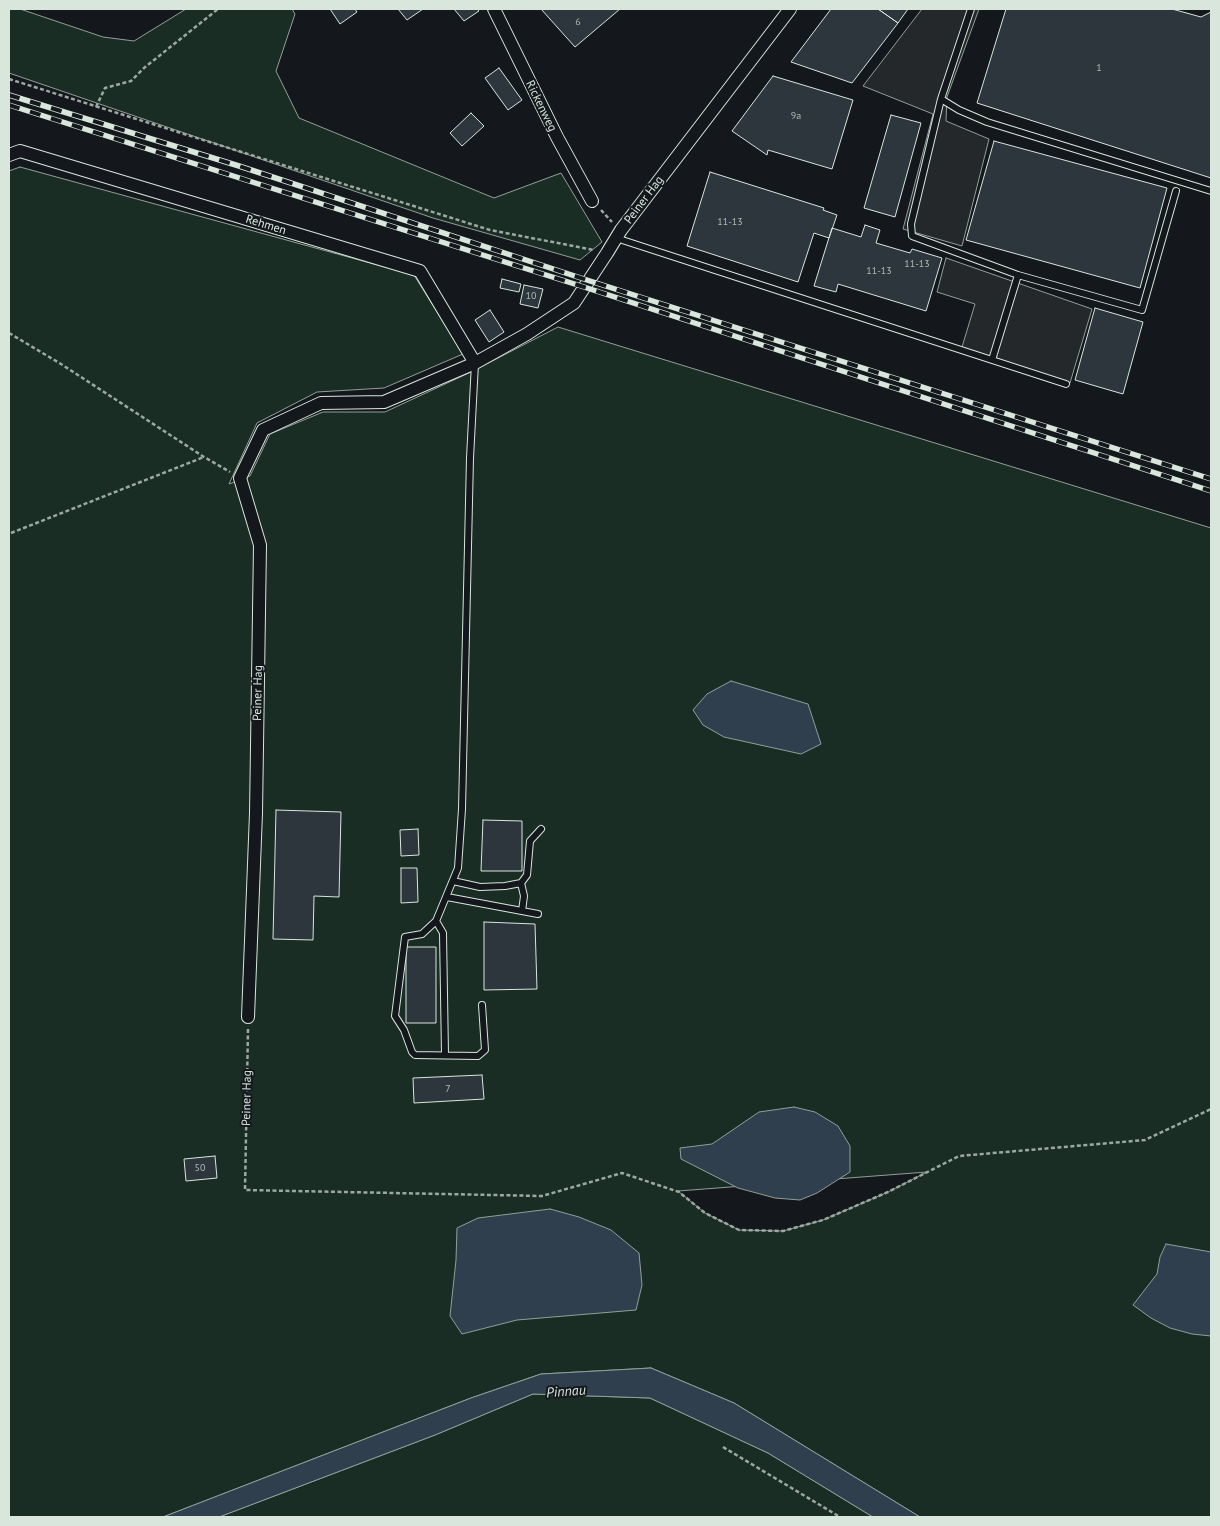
<!DOCTYPE html>
<style>
body{margin:0}
#map{position:relative;width:1220px;height:1526px;overflow:hidden;background:#14181c;font-family:"PT Sans",sans-serif}
canvas{display:block}
.frame{position:absolute;inset:0;border:10px solid #d8e6dc;pointer-events:none}
</style>
<div id="map">
<canvas width="1220" height="1526"></canvas>
<div class="frame"></div>
</div>
<script>
const g = document.querySelector('canvas').getContext('2d');
g.lineJoin = 'round';
function fill(path, color) {
  g.fillStyle = color;
  g.fill(path, 'evenodd');
}
function shape(rows) {
  const path = new Path2D();
  for (const r of rows) {
    path.moveTo(r[0], r[1]);
    for (let i = 2; i < r.length; i += 2) path.lineTo(r[i], r[i + 1]);
  }
  return path;
}
function stroke(path, color, width, dash) {
  g.strokeStyle = color;
  g.lineWidth = width;
  g.lineCap = dash ? 'butt' : 'round';
  g.setLineDash(dash || []);
  g.stroke(path);
}
function label(font, color, halo, rows, align = 'center') {
  g.font = font + ' "PT Sans",sans-serif';
  g.lineWidth = 4;
  g.setLineDash([]);
  g.textBaseline = 'middle';
  g.strokeStyle = halo;
  g.fillStyle = color;
  for (const [text, x, y, turn = 0] of rows) {
    g.save();
    g.translate(x, y);
    g.rotate((+turn || 0) * Math.PI / 180);
    g.textAlign = isNaN(turn) ? turn : align;
    if (halo) g.strokeText(text, 0, 0);
    g.fillText(text, 0, 0);
    g.restore();
  }
}
const green = shape([
 [9,9,20,9,103,37,134,41,186,9,292,9,295,14,276,71,299,118,494,198,561,173,602,242,580,260,433,218,9,73,9,9],
 [20,167,414,275,463,354,384,388,317,392,257,423,229,484,250,476,270,434,323,412,385,412,473,371,558,327,1211,528,1211,1517,920,1517,734,1403,651,1368,541,1374,471,1398,163,1517,9,1517,9,171,20,167],
 [927,1172,888,1192,823,1220,783,1231,739,1230,705,1213,678,1191,927,1172],
 [533,1394,650,1398,768,1453,873,1517,219,1517,435,1435,533,1394]
]);
fill(green, '#1a2d24');
stroke(green, '#939e99', 1);
const parking = shape([
 [922,9,979,9,947,97,946,121,989,139,962,246,903,229,933,114,863,86,922,9],
 [946,258,1092,309,1070,383,962,347,975,304,937,292,946,258]
]);
fill(parking, '#24282b');
stroke(parking, '#939e99', 1);
const water = shape([
 [731,681,808,704,821,744,801,754,724,737,703,725,693,710,707,694,731,681],
 [794,1107,815,1112,838,1126,850,1146,850,1172,817,1193,800,1200,775,1198,738,1188,681,1159,680,1148,712,1144,759,1112,794,1107],
 [550,1209,579,1217,611,1230,639,1253,642,1285,636,1310,517,1320,462,1334,450,1316,456,1260,457,1228,478,1218,550,1209],
 [1166,1244,1211,1252,1211,1336,1192,1334,1170,1328,1151,1318,1133,1305,1157,1274,1160,1257,1166,1244],
 [651,1368,734,1403,920,1517,873,1517,768,1453,650,1398,533,1394,435,1435,219,1517,163,1517,471,1398,541,1374,651,1368]
]);
fill(water, '#2f3f4d');
stroke(water, '#939e99', 1);
const building = shape([
 [330,9,355,9,357,12,340,24,330,9],
 [398,9,423,9,407,20,398,9],
 [454,9,477,9,479,11,464,21,454,9],
 [541,9,620,9,575,47,541,9],
 [831,9,878,9,898,23,852,83,791,62,831,9],
 [878,9,908,9,898,23,878,9],
 [1006,9,1172,9,1201,17,1211,12,1211,178,977,103,1006,9],
 [499,68,522,100,508,110,485,78,499,68],
 [773,76,853,100,832,169,768,150,767,155,732,131,773,76],
 [471,113,484,126,462,146,450,133,471,113],
 [891,115,921,123,895,217,864,208,891,115],
 [994,141,1167,188,1140,288,966,240,994,141],
 [710,172,824,208,823,210,837,215,829,238,814,233,798,282,687,246,710,172],
 [865,225,880,230,876,243,910,253,912,249,942,258,926,311,838,284,836,292,814,286,832,228,861,237,865,225],
 [502,279,521,284,519,292,500,288,502,279],
 [524,285,543,289,538,308,520,304,524,285],
 [1095,308,1143,322,1123,394,1075,380,1095,308],
 [490,310,504,332,489,342,475,320,490,310],
 [276,810,341,812,339,897,314,896,313,940,273,939,276,810],
 [483,820,522,821,522,871,481,871,483,820],
 [418,829,419,855,401,856,400,830,418,829],
 [401,868,417,868,418,902,401,903,401,868],
 [484,922,535,924,537,989,484,990,484,922],
 [406,947,436,947,436,1023,406,1023,406,947],
 [482,1075,484,1099,414,1103,413,1078,482,1075],
 [215,1156,217,1178,186,1181,184,1159,215,1156]
]);
fill(building, '#2c363c');
stroke(building, '#d8e6dc', 1);
const service = shape([
 [971,9,941,99,911,224,912,236,1018,275,1142,310,1176,191],
 [941,99,959,110,987,122,1211,191],
 [616,238,1066,384],
 [992,360,1018,275],
 [475,363,470,458,462,809,458,868,436,921,422,934,405,937,395,1016,404,1030,412,1052,415,1055,478,1056,485,1050,482,1005],
 [453,881,480,887,505,886,521,883,527,875,530,841,541,829],
 [521,883,524,896,522,911],
 [447,897,538,914],
 [436,921,443,933,445,1055]
]);
const minor = shape([
 [494,9,557,137,592,201],
 [9,155,20,151,420,271,475,363],
 [248,1017,256,813,260,545,240,478,263,430,321,403,384,402,475,363,527,334,574,303,607,253,621,230,790,9]
]);
stroke(service, '#d8e6dc', 8);
stroke(minor, '#d8e6dc', 14);
stroke(shape([
 [9,79,490,230,594,250],
 [96,107,105,88,131,81,144,68,218,9],
 [601,210,612,222],
 [9,333,61,364,204,457,230,472],
 [11,533,204,457],
 [248,1029,245,1190,542,1196,622,1173,679,1192,705,1213,739,1230,783,1231,823,1220,888,1192,959,1156,1145,1140,1211,1109],
 [723,1447,840,1517]
]), '#9da8a2', 2.5, [4, 2.5]);
stroke(service, '#14181c', 6);
stroke(minor, '#14181c', 12);
const rail = shape([
 [9,95,239,166,590,281,1211,479],
 [9,105,584,287,1211,491]
]);
stroke(rail, '#d8e6dc', 5.5);
stroke(rail, '#14181c', 4, [11]);
label('10px', '#adbab4', null, [
 ["6",578,22],
 ["1",1099,68],
 ["9a",796,116],
 ["11-13",730,222],
 ["11-13",917,264],
 ["11-13",879,271],
 ["10",531,296],
 ["7",448,1089],
 ["50",200,1168]
]);
label('12px', '#d8e6dc', '#14181c', [
 ["Rickenweg",541,106,64],
 ["Peiner Hag",644,200,-53],
 ["Rehmen",266,225,17],
 ["Peiner Hag",258,693,-89],
 ["Peiner Hag",247,1098,-89]
]);
label('italic 14px', '#d8e6dc', '#14181c', [
 ["Pinnau",566,1392,-4]
]);
</script>
